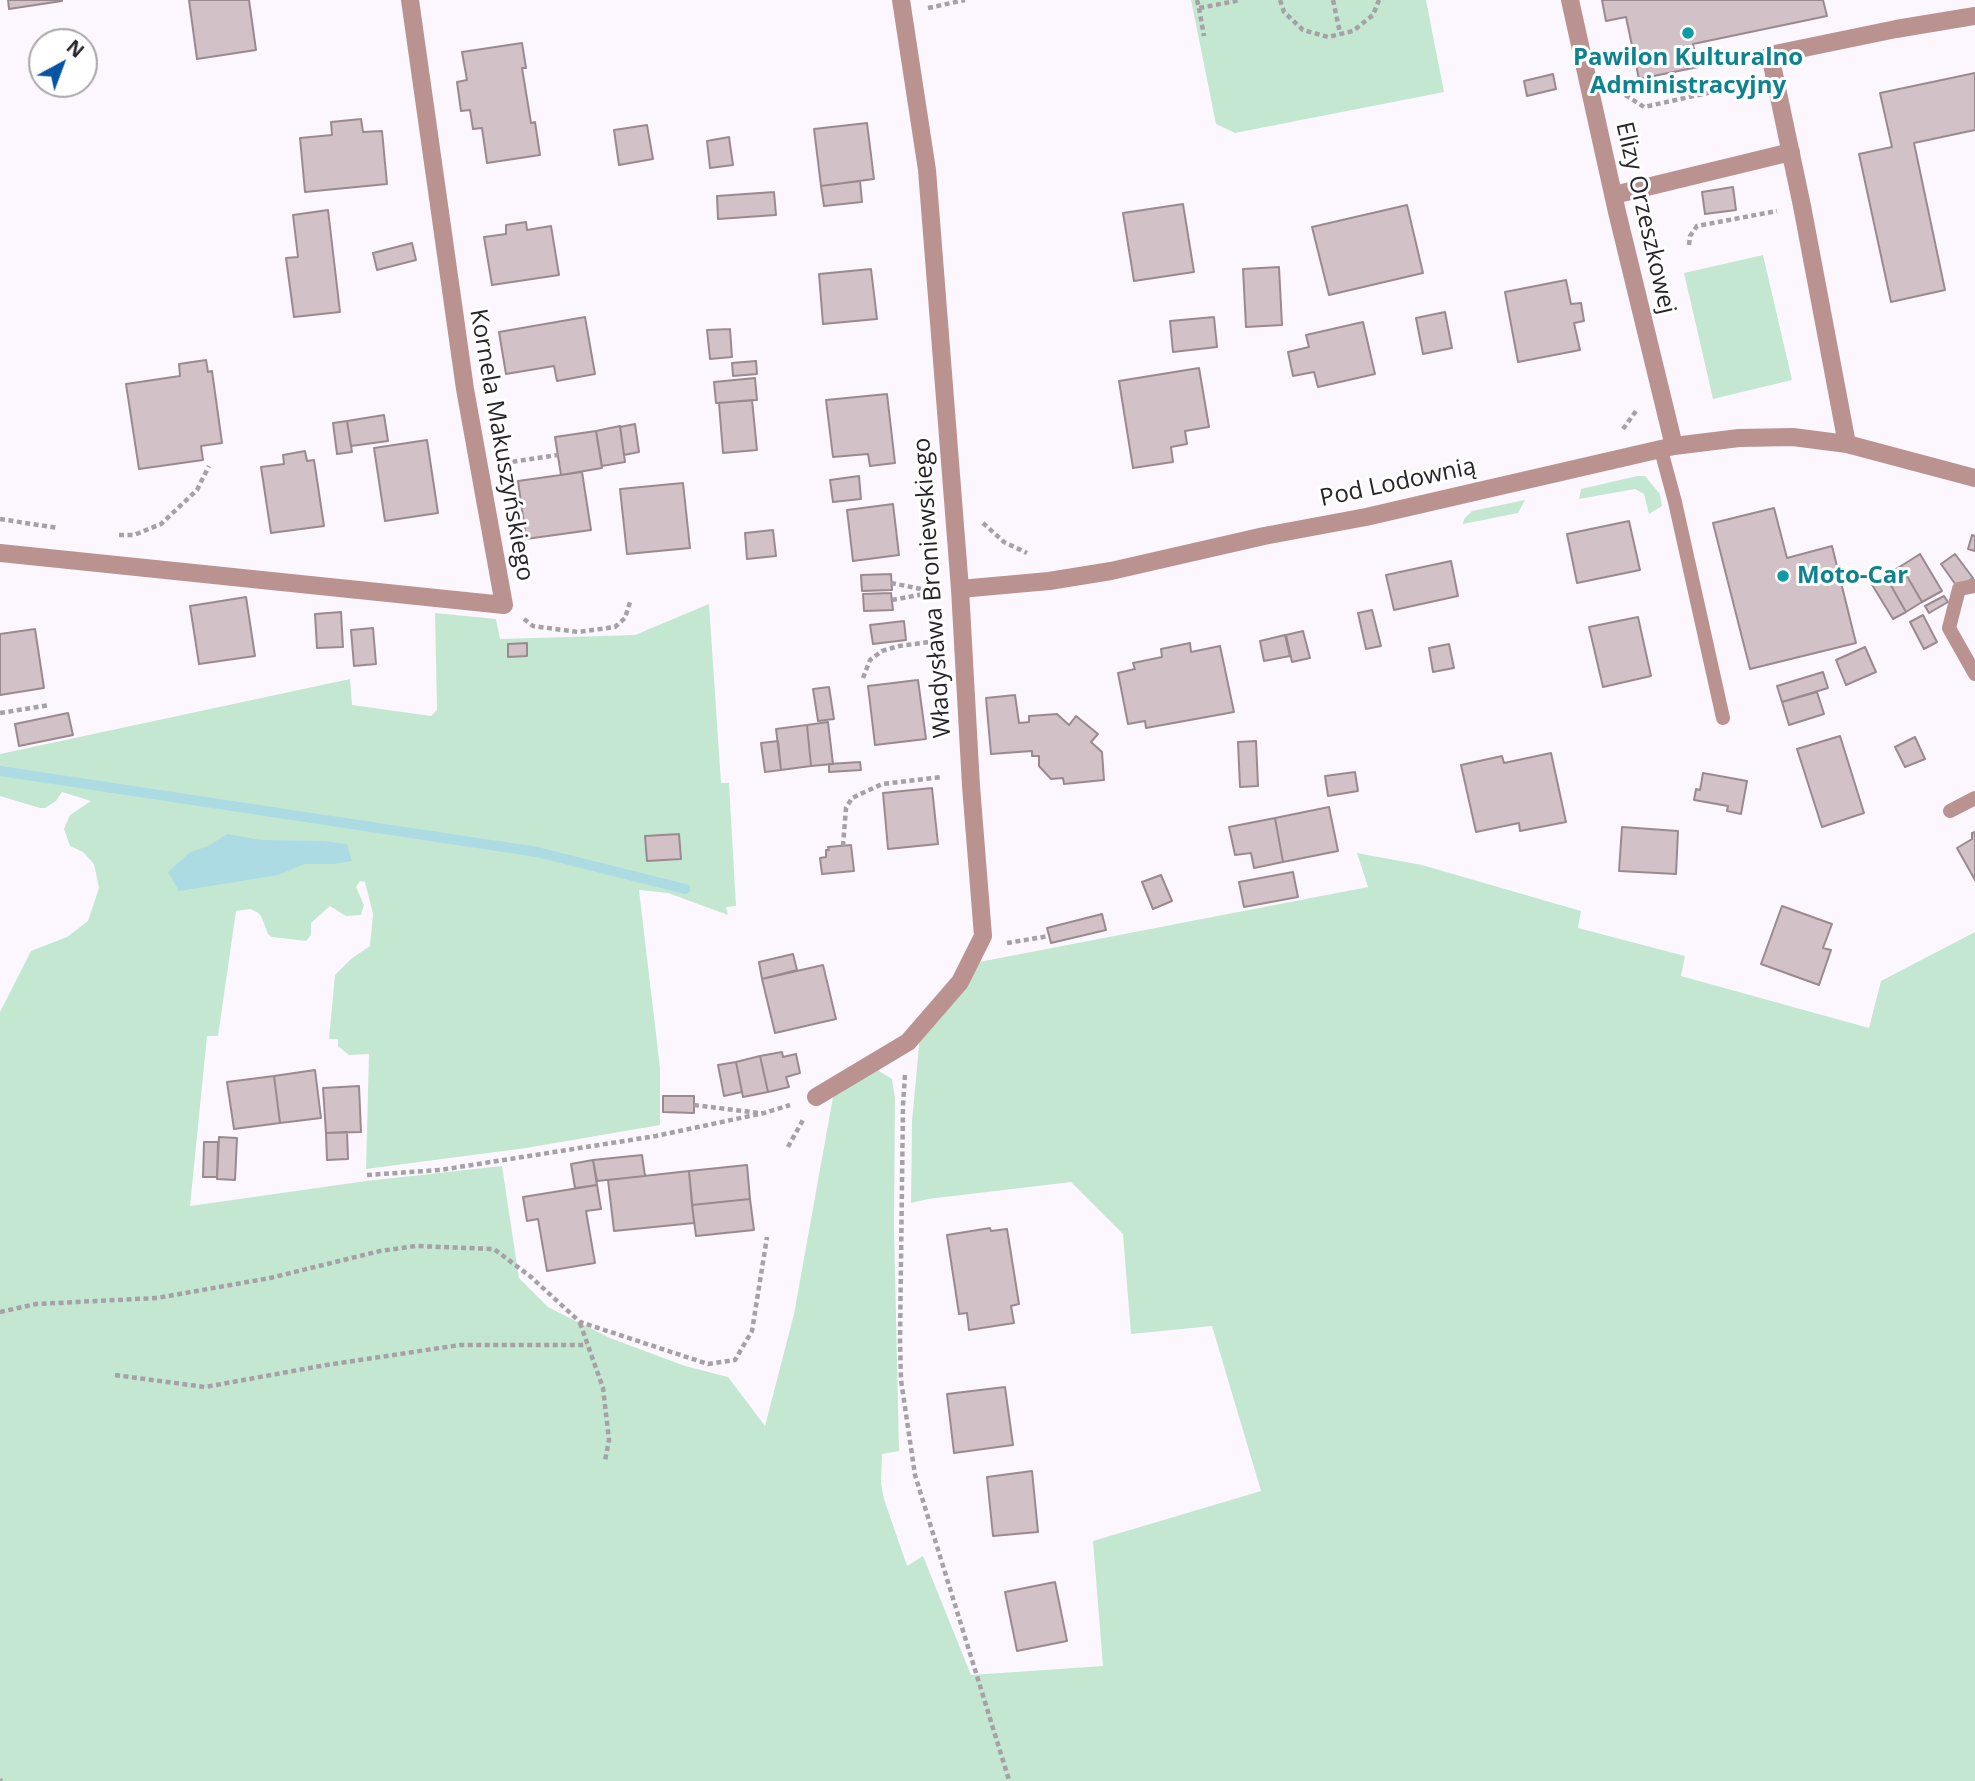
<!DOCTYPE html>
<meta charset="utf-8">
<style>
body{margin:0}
#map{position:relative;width:1975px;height:1781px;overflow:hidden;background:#fcf7ff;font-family:"Open Sans",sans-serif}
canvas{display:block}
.north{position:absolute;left:28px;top:28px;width:70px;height:70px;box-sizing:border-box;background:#fff;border:2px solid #a9a7a9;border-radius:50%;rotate:41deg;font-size:19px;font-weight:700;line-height:28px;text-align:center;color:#282429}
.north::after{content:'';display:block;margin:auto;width:24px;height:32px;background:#0355a3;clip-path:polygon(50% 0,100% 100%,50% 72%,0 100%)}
</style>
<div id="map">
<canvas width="1975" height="1781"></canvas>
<div class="north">N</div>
</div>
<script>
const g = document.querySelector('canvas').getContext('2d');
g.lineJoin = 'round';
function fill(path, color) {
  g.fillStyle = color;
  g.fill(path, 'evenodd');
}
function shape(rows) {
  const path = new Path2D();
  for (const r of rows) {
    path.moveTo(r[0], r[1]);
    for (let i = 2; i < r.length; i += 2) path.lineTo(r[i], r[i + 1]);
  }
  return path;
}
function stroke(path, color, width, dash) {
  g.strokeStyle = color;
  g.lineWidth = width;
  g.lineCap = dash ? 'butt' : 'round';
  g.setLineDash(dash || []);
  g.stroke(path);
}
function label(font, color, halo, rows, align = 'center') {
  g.font = font + ' "Open Sans",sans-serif';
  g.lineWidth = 6;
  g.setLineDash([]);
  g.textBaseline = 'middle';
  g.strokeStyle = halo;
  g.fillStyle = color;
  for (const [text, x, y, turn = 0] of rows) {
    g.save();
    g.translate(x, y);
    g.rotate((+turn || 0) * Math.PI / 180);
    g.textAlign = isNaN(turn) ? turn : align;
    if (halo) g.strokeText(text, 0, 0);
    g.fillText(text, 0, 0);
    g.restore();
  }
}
fill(shape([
 [1191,0,1426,0,1444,92,1235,133,1216,124],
 [1763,255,1792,380,1713,399,1684,273],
 [1637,476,1645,476,1660,494,1662,506,1649,514,1644,494,1635,489,1579,499,1581,489],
 [1525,500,1518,513,1463,524,1464,519,1472,511],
 [709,604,721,783,729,783,736,906,726,907,728,915,668,893,639,890,660,1068,660,1125,526,1148,366,1169,369,1054,349,1055,338,1046,338,1039,329,1039,335,975,351,959,370,946,373,914,365,882,360,881,356,887,364,905,361,915,346,916,330,906,311,923,311,935,306,941,272,937,268,934,261,916,257,912,250,909,236,911,218,1036,207,1036,190,1206,366,1181,502,1166,519,1278,548,1307,610,1338,685,1366,728,1377,765,1426,794,1314,833,1097,874,1068,892,1079,895,1098,894,1226,899,1451,882,1454,881,1483,884,1499,907,1566,923,1556,971,1675,1103,1666,1093,1541,1261,1491,1212,1326,1131,1334,1123,1234,1071,1182,928,1199,911,1203,912,1121,920,1035,974,963,1368,887,1357,853,1422,865,1581,911,1578,928,1685,956,1681,976,1869,1028,1881,981,1975,932,1975,1781,0,1781,0,1012,31,951,67,937,88,921,99,888,94,864,83,852,70,846,64,829,70,815,91,801,62,792,56,801,45,808,40,808,0,796,0,754,350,679,352,705,431,716,437,710,435,613,496,619,500,639,635,635]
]), '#c4e7d1');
fill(shape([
 [227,834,261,840,325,841,347,844,352,861,333,864,305,864,278,875,179,891,168,872,189,853,210,845]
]), '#acdbe4');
stroke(shape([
 [0,771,537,852,685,889]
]), '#acdbe4', 10);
const building = shape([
 [8,0,62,0,62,1,9,9,8,0],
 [189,0,249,0,256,50,197,59,189,0],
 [1602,0,1823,0,1827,16,1693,44,1698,67,1639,79,1626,17,1606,21,1602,0],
 [522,43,526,68,522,68,531,123,535,122,540,155,487,163,482,128,473,129,470,110,461,111,457,82,467,80,462,52,522,43],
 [1975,73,1975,130,1914,143,1945,290,1891,302,1859,154,1892,147,1880,93,1975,73],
 [1553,74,1556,89,1527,96,1524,81,1553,74],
 [361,119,363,132,382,131,387,184,305,192,300,138,332,135,331,122,361,119],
 [867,123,874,179,821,186,814,129,867,123],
 [647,125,653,159,619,165,614,130,647,125],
 [729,137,733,165,710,168,707,141,729,137],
 [860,181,862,202,824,206,821,186,860,181],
 [1733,187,1736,210,1705,214,1702,192,1733,187],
 [774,192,776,215,718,219,717,196,774,192],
 [1183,204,1194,272,1134,281,1123,213,1183,204],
 [1407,205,1423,273,1329,295,1312,227,1407,205],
 [328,210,340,312,294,317,286,258,298,257,293,215,328,210],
 [526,222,527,230,551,226,559,275,492,285,484,237,506,234,506,225,526,222],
 [412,243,416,260,377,270,373,253,412,243],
 [1279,267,1282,325,1246,327,1243,269,1279,267],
 [871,269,877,319,823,324,819,274,871,269],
 [1566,280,1571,304,1581,303,1584,321,1574,323,1580,350,1518,362,1505,292,1566,280],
 [1445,312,1452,348,1423,354,1416,318,1445,312],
 [585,317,595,374,557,381,554,366,506,374,499,332,585,317],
 [1214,317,1217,347,1173,352,1170,321,1214,317],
 [1363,322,1375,374,1318,387,1314,372,1293,376,1288,352,1309,347,1306,335,1363,322],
 [730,329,732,357,710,359,707,330,730,329],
 [206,360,208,372,212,371,222,443,201,446,203,460,139,469,126,384,180,376,179,364,206,360],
 [756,361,757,374,733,376,732,363,756,361],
 [1199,368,1209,427,1185,431,1187,444,1171,447,1173,462,1133,468,1119,381,1199,368],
 [755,378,757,400,716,403,714,382,755,378],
 [887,394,895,463,870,466,868,454,833,457,826,400,887,394],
 [752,400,757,450,723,453,719,403,752,400],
 [384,415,388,441,351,446,347,421,384,415],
 [347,421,352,452,337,454,333,423,347,421],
 [635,424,639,452,624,455,620,427,635,424],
 [620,426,625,462,602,466,596,431,620,426],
 [596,431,602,468,561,475,555,437,596,431],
 [427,440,438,513,385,521,374,448,427,440],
 [305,451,307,461,314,460,324,526,271,533,261,467,284,464,283,455,305,451],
 [582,472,591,530,526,539,518,481,582,472],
 [859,476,861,499,833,502,830,480,859,476],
 [683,483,690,548,627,554,620,489,683,483],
 [893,504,899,555,853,561,847,510,893,504],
 [1774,508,1787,558,1832,546,1856,643,1750,669,1713,523,1774,508],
 [1629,521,1640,570,1577,583,1567,534,1629,521],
 [773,530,776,556,747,559,745,533,773,530],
 [1972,535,1975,536,1975,551,1968,549,1972,535],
 [1920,554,1942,591,1922,602,1901,566,1920,554],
 [1955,554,1973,578,1958,588,1941,564,1955,554],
 [1451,561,1458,596,1394,610,1386,575,1451,561],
 [1901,566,1922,602,1906,612,1885,575,1901,566],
 [891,574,892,590,862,591,861,575,891,574],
 [1885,575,1906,612,1893,619,1871,583,1885,575],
 [891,593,893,610,864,611,863,594,891,593],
 [1944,596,1948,602,1929,613,1925,606,1944,596],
 [246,597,255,656,199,664,190,606,246,597],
 [1372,610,1381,646,1366,649,1358,613,1372,610],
 [341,612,343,647,317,648,315,614,341,612],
 [1923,615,1937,642,1924,649,1910,622,1923,615],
 [1638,617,1651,676,1603,687,1589,627,1638,617],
 [904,621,906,640,873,644,870,625,904,621],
 [373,628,376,664,354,666,351,630,373,628],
 [35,629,44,688,0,695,0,634,35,629],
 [1303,631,1310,658,1292,662,1286,635,1303,631],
 [1285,635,1290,656,1264,661,1260,641,1285,635],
 [527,643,527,656,508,657,508,644,527,643],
 [1190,643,1191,652,1220,646,1234,712,1146,728,1145,721,1128,724,1118,673,1135,669,1133,663,1162,657,1161,649,1190,643],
 [1449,644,1454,668,1433,672,1429,648,1449,644],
 [1865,647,1876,672,1846,685,1836,660,1865,647],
 [1823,672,1828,688,1782,702,1777,686,1823,672],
 [918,680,926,739,875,745,868,686,918,680],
 [829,687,834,719,818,721,813,689,829,687],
 [1817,692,1824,714,1789,725,1782,702,1817,692],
 [1015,695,1019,723,1029,722,1029,716,1057,714,1069,725,1076,716,1098,734,1091,742,1102,752,1104,780,1064,784,1063,778,1051,779,1039,766,1039,756,1032,756,1032,751,991,754,986,698,1015,695],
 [68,713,73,735,19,746,15,724,68,713],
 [828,722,833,764,811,766,807,725,828,722],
 [807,725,811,766,781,770,776,729,807,725],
 [1840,736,1864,813,1822,827,1797,749,1840,736],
 [1915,737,1925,759,1905,767,1895,747,1915,737],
 [778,741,781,770,765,772,761,743,778,741],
 [1256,741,1258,786,1240,787,1238,742,1256,741],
 [1551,753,1566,822,1520,831,1519,823,1476,832,1461,765,1502,756,1504,763,1551,753],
 [860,762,861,770,829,772,829,764,860,762],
 [1355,772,1358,791,1328,796,1325,776,1355,772],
 [1703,773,1747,781,1741,814,1727,811,1728,806,1694,800,1696,789,1700,790,1703,773],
 [932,788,938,844,888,849,883,793,932,788],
 [1329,807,1338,851,1283,862,1275,818,1329,807],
 [1275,818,1283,862,1254,868,1251,853,1235,855,1229,827,1275,818],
 [1622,827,1678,831,1676,874,1619,871,1622,827],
 [1975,832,1975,880,1957,848,1972,839,1972,833,1975,832],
 [679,834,681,859,647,861,645,836,679,834],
 [851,845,854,871,822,874,820,858,826,857,826,850,829,850,828,847,851,845],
 [1293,872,1298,897,1244,907,1239,882,1293,872],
 [1161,875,1172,901,1153,909,1142,882,1161,875],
 [1782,906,1832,924,1823,948,1831,950,1819,985,1761,964,1782,906],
 [1102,914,1106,930,1051,943,1047,928,1102,914],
 [793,954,797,970,762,979,759,962,793,954],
 [823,965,836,1019,775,1033,762,979,823,965],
 [782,1052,783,1057,796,1054,800,1073,786,1077,789,1087,768,1092,760,1056,782,1052],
 [760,1056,768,1092,743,1097,736,1062,760,1056],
 [736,1062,742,1092,724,1096,718,1065,736,1062],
 [315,1070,321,1118,280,1123,274,1076,315,1070],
 [274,1076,280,1123,234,1129,227,1082,274,1076],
 [359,1086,361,1132,326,1133,323,1088,359,1086],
 [663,1096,694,1096,694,1113,663,1112,663,1096],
 [347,1132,348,1159,327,1160,326,1133,347,1132],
 [219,1137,237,1138,235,1180,217,1179,219,1137],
 [204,1142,218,1142,217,1177,203,1177,204,1142],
 [642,1155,645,1176,597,1181,593,1160,642,1155],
 [593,1160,597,1185,575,1188,571,1164,593,1160],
 [747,1165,750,1199,692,1205,689,1171,747,1165],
 [689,1171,694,1223,614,1231,608,1180,689,1171],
 [597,1185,601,1209,586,1211,595,1263,547,1271,538,1219,527,1221,523,1197,597,1185],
 [750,1199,754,1230,696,1236,692,1205,750,1199],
 [990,1228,991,1231,1007,1229,1019,1304,1011,1306,1014,1323,969,1330,967,1313,959,1314,947,1235,990,1228],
 [1005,1387,1013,1445,954,1453,947,1394,1005,1387],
 [1032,1471,1038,1532,993,1536,987,1477,1032,1471],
 [1055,1582,1067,1641,1017,1651,1005,1592,1055,1582]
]);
fill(building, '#d2c1c6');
stroke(building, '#9a8a8f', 2);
stroke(shape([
 [1197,0,1199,8,1241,0],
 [1280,0,1284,12,1303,30,1328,37,1353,31,1373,15,1379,0],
 [1333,0,1340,33],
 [928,8,965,0],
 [1199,8,1204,36],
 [1620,89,1622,93,1644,107,1712,92],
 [1689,245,1690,236,1697,226,1777,211],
 [1623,429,1636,411],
 [504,463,558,455],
 [0,519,58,528],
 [983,523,1004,542,1027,553],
 [119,535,134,535,161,524,197,490,209,466],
 [891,583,931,591],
 [892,600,935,592],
 [524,619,533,626,578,632,615,627,625,618,630,602],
 [863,678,870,660,882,651,899,646,937,641],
 [0,713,50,705],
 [843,846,846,808,852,798,882,784,942,777],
 [1007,943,1049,936],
 [905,1075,903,1105,900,1340,901,1380,915,1475,1009,1780],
 [694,1105,759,1113],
 [788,1147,804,1118],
 [367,1175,440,1170,656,1136,764,1113,790,1105],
 [0,1312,36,1304,157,1298,270,1278,380,1251,416,1246,494,1249,531,1277,580,1322,708,1364,735,1360,752,1331,767,1237],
 [580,1323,603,1388,609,1440,605,1461],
 [115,1375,205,1387,326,1365,460,1345,587,1345],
 [0,1779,1,1781]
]), '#a5a1a7', 4.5, [5, 3.5]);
stroke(shape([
 [1661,450,1675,502,1723,718],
 [1975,586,1959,589,1949,628,1975,674],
 [1950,811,1975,798]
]), '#ba928f', 14);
stroke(shape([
 [1570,0,1617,212,1674,446],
 [1614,195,1791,152],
 [1847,444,1802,206,1770,55,1896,29,1975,16],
 [0,553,504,605,465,389,410,0],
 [960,589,1049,581,1111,571,1264,536,1366,517,1674,446,1739,438,1793,437,1847,444,1975,478],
 [816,1097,908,1042,960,982,983,936,971,786,960,589,927,170,901,0]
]), '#ba928f', 18);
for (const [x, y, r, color] of [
 [1688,33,7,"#0f9aa8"],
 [1783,576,7,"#0f9aa8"]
]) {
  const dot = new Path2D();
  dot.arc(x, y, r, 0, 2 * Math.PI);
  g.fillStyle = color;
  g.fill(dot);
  stroke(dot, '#fff', 2.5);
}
label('bold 24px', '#0d838f', '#fff', [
 ["Pawilon Kulturalno",1688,58],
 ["Administracyjny",1688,86],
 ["Moto-Car",1797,576,"left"]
]);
label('24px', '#282429', '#fff', [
 ["Elizy Orzeszkowej",1645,218,77],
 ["Kornela Makuszyńskiego",501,445,80],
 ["Pod Lodownią",1398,483,-12],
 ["Władysława Broniewskiego",933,588,-94]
]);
</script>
